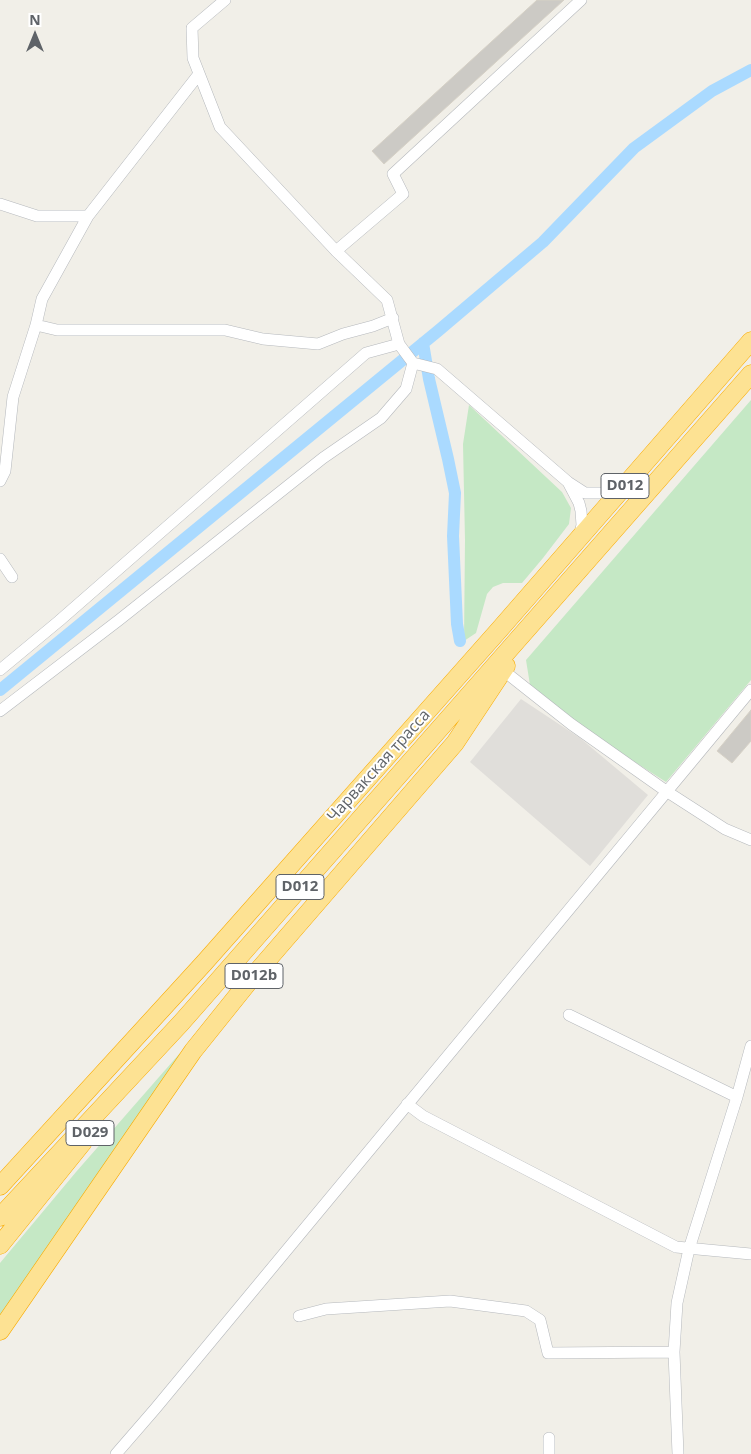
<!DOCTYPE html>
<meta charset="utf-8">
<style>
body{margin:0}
#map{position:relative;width:751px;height:1454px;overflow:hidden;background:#f1efe8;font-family:"Open Sans",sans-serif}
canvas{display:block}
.north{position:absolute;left:10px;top:10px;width:50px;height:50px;-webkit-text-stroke:4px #fff;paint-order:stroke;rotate:0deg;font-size:14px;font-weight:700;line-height:20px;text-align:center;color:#5f6368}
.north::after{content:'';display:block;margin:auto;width:18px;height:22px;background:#5f6368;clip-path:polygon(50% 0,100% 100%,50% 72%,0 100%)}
</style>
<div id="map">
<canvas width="751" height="1454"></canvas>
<div class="north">N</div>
</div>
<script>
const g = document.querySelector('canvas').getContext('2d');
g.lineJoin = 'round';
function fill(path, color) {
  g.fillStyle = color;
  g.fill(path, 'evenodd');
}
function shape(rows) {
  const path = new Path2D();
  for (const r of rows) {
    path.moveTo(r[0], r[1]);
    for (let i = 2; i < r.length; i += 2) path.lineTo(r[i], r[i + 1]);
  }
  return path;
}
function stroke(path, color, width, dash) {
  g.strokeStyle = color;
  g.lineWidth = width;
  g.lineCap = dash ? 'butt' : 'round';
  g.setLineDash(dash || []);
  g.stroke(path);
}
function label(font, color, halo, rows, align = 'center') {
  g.font = font + ' "Open Sans",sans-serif';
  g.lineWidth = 4;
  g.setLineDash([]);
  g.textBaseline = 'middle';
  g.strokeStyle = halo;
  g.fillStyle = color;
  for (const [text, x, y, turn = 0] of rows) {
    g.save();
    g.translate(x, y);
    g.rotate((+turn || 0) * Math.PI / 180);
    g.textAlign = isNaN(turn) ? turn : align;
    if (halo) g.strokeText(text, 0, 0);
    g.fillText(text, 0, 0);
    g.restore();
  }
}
fill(shape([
 [521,699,580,738,648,795,590,866,470,762]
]), '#e0deda');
fill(shape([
 [751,400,751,680,666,782,585,730,530,685,526,660],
 [469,405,562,492,571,508,569,524,543,558,522,583,503,583,493,587,487,594,476,633,464,641,465,540,463,444],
 [180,1053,177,1061,0,1317,0,1263,76,1172]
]), '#c5e8c5');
stroke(shape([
 [423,343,429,379,448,459,455,493,453,536,457,624,460,641],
 [0,690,438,331,543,242,634,148,712,91,751,70]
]), '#aadaff', 12);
const building = shape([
 [537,0,564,0,384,164,372,151,537,0],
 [751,710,751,741,732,763,717,751,751,710]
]);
fill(building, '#cccac5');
stroke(building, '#d6d1c6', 1);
const minor = shape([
 [225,0,192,28,193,58,220,127,336,251,387,300,399,344,413,363,437,369,568,482,585,493,606,493,620,488],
 [0,204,37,216,88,216],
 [336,251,403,194,393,174,581,0],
 [36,325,57,330,225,330,263,339,318,344,343,334,373,326,393,318],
 [0,481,5,471,13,397,36,325,42,299,88,216,199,74],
 [569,484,579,503,581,511,582,525,579,537],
 [0,559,12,577],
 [0,670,59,621,366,353,399,344],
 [504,671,571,724,666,791,725,829,751,840],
 [0,711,119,620,323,458,381,418,406,389,413,363],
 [569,1015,737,1097],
 [407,1104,423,1116,676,1247,751,1254],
 [299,1316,326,1309,450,1301,526,1311,540,1320,548,1353,674,1352],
 [549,1438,549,1454],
 [116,1454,155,1409,751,690],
 [678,1454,674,1352,677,1303,689,1249,737,1097,751,1046]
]);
const highway = shape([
 [0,1186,204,963,499,630,751,341],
 [0,1217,181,1023,751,374],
 [0,1245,83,1142],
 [0,1331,193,1051,250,980,455,743,506,666]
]);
stroke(minor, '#b5b8bc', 12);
stroke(highway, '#f9ab00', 19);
stroke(minor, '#fff', 11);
stroke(highway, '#fde293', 18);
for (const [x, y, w] of [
 [625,486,48],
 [300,887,48],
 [254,976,58],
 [90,1133,48]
]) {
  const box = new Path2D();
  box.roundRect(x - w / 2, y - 12.5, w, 25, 4);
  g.fillStyle = '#fff';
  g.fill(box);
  stroke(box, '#5f6368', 1);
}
label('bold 15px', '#5f6368', null, [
 ["D012",625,486],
 ["D012",300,887],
 ["D012b",254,976],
 ["D029",90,1133]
]);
label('16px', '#5f6368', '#fff', [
 ["Чарвакская трасса",379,766,-48]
]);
</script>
